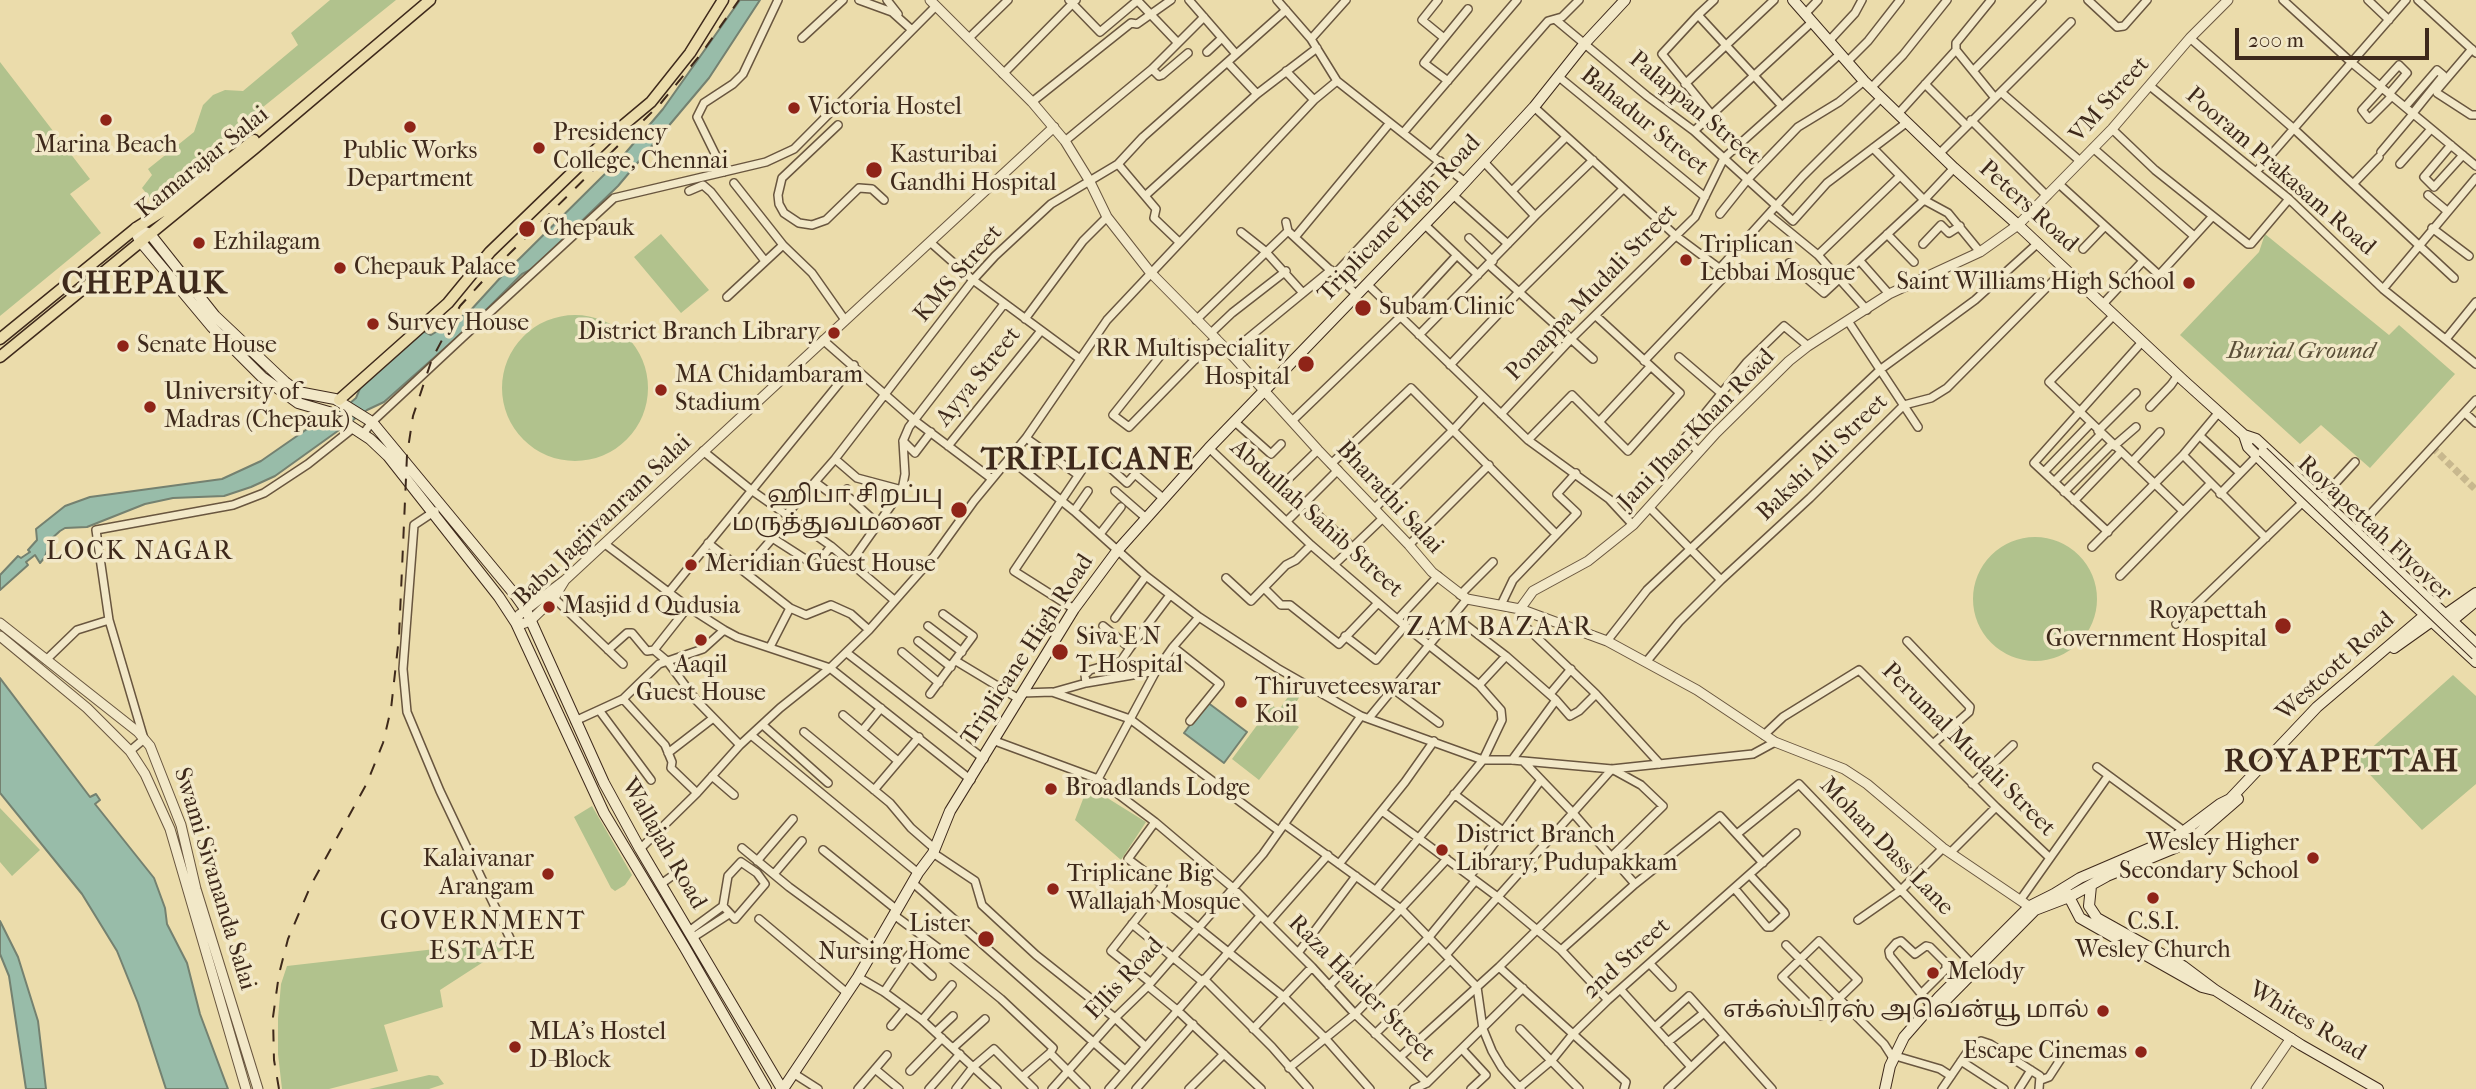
<!DOCTYPE html>
<meta charset="utf-8">
<style>
body{margin:0}
#map{position:relative;width:2476px;height:1089px;overflow:hidden;background:#ebdcab;font-family:"IM FELL French Canon",serif}
canvas{display:block}
.scale{position:absolute;left:2235px;top:28px;width:194px;height:32px;box-sizing:border-box;border:4px solid #3e291b;border-top:0;padding-left:9px;font-size:21px;line-height:24px;white-space:nowrap;color:#3e291b;-webkit-text-stroke:5px #f2e8c8;paint-order:stroke}
</style>
<div id="map">
<canvas width="2476" height="1089"></canvas>
<div class="scale">200 m</div>
</div>
<script>
const g = document.querySelector('canvas').getContext('2d');
g.lineJoin = 'round';
function fill(path, color) {
  g.fillStyle = color;
  g.fill(path, 'evenodd');
}
function shape(rows) {
  const path = new Path2D();
  for (const r of rows) {
    if (r.length === 3) {
      path.moveTo(r[0] + r[2], r[1]);
      path.arc(r[0], r[1], r[2], 0, 2 * Math.PI);
      continue;
    }
    path.moveTo(r[0], r[1]);
    for (let i = 2; i < r.length; i += 2) path.lineTo(r[i], r[i + 1]);
  }
  return path;
}
function stroke(path, color, width, dash) {
  g.strokeStyle = color;
  g.lineWidth = width;
  g.lineCap = dash ? 'butt' : 'round';
  g.setLineDash(dash || []);
  g.stroke(path);
}
function label(font, color, halo, rows, align = 'center') {
  g.font = font + ' "IM FELL French Canon","Noto Serif Tamil",serif';
  g.lineWidth = 7;
  g.setLineDash([]);
  g.textBaseline = 'middle';
  g.strokeStyle = halo;
  g.fillStyle = color;
  for (const [text, x, y, turn = 0] of rows) {
    g.save();
    g.translate(x, y);
    g.rotate((+turn || 0) * Math.PI / 180);
    g.textAlign = isNaN(turn) ? turn : align;
    if (halo) g.strokeText(text, 0, 0);
    g.fillText(text, 0, 0);
    g.restore();
  }
}
fill(shape([
 [330,0,396,0,150,198,142,188,152,175,148,169,194,132,203,105,213,95,225,90,243,91,298,45,291,33],
 [0,62,90,179,70,194,101,233,0,316],
 [661,234,709,290,681,313,634,257],
 [2265,234,2389,335,2399,325,2455,374,2370,468,2321,425,2300,444,2180,335,2259,252],
 [575,388,73],
 [2035,599,62],
 [2453,675,2476,696,2476,784,2422,830,2357,761],
 [1292,691,1300,696,1287,717,1299,727,1259,780,1232,759,1272,705,1279,710],
 [1088,786,1146,822,1121,860,1075,820],
 [592,806,632,875,625,885,615,891,611,888,574,817],
 [0,808,40,850,12,876,0,862],
 [505,941,508,946,440,990,443,1007,384,1025,398,1071,329,1089,282,1089,278,1054,278,1018,281,984,287,966],
 [429,1075,438,1076,444,1084,429,1089,369,1089]
]), '#b1c28d');
const water = shape([
 [740,0,760,0,709,78,618,186,532,269,522,274,472,324,384,402,367,410,275,476,251,487,224,496,173,498,145,504,87,527,65,528,60,531,50,540,45,557,40,563,35,555,26,562,28,565,0,590,0,575,18,556,21,558,30,552,28,550,37,540,36,529,65,506,90,497,222,479,261,461,320,420,330,420,356,398,361,386,423,331,431,335,470,311,501,277,622,157,663,109,740,0],
 [0,678,90,797,96,794,100,800,95,804,99,809,154,878,165,908,167,924,187,963,200,1014,228,1089,166,1089,138,1003,117,951,82,894,0,793,0,678],
 [1207,702,1247,732,1224,763,1184,733,1207,702],
 [0,921,18,957,38,1021,46,1089,26,1089,9,976,0,954,0,921]
]);
fill(water, '#98bca9');
stroke(water, '#748170', 2);
stroke(shape([
 [2432,447,2476,490]
]), '#c8b88e', 7, [7, 3.5]);
const minor = shape([
 [859,0,892,12,912,30],
 [887,0,898,14],
 [1069,0,1100,32,1138,0],
 [1137,0,1177,42],
 [1189,0,1236,54],
 [1277,0,1311,39,1337,81,1465,182],
 [1438,0,1422,20,1444,38],
 [2088,0,2117,27,2124,26,2147,0],
 [2283,0,2352,63,2476,166],
 [2368,0,2389,20],
 [2418,0,2476,53],
 [1805,14,1818,0],
 [1698,15,1782,106],
 [1556,20,1647,96,1694,131,1793,221,1827,183,1906,123],
 [802,38,843,0],
 [969,38,1008,0],
 [2190,38,2294,129,2454,278],
 [1311,39,1346,0],
 [1829,41,1855,13,1862,0],
 [2472,49,2437,90,2437,93,2471,115,2476,115],
 [1956,50,1995,98],
 [1207,52,1222,38],
 [1847,62,1868,41,1900,0],
 [1228,63,1257,94],
 [1152,69,1159,76,1162,75,1188,53],
 [1286,71,1314,100],
 [1973,71,2042,0],
 [1003,74,1076,0],
 [1559,77,1705,197],
 [1448,81,1424,63,1468,9],
 [1685,84,1774,0],
 [1925,84,1966,125],
 [2150,86,2289,199,2383,289,2476,364],
 [2380,86,2399,65,2407,73,2389,94],
 [1871,88,1903,55,1947,0],
 [2382,88,2362,110,2369,119,2392,96],
 [2002,93,2080,161],
 [1032,102,1131,23,1137,24,1171,0],
 [1534,107,1676,236,1727,274,1644,361],
 [2405,107,2437,70,2443,75,2442,77,2413,113],
 [1711,114,1662,54,1698,15,1714,0],
 [1898,114,1956,50,1956,43,1991,0],
 [1971,120,2047,196],
 [838,125,782,178,778,195,779,204,784,213,799,223,812,225,826,220,859,188,872,189,884,200],
 [2112,129,2155,170,2248,244,2251,244,2289,199],
 [1694,131,1812,22],
 [1403,133,1517,0],
 [1065,141,1152,69,1204,17],
 [2451,145,2424,177,2434,187,2463,155],
 [1873,148,1924,200,1948,213,1980,252],
 [2093,148,2194,236],
 [2381,152,2413,114],
 [1939,154,2071,22],
 [1431,155,1548,21,1562,17,1579,0],
 [1484,162,1535,216],
 [1118,164,1156,209,1154,218,1178,241],
 [2400,164,2431,129],
 [724,172,697,117,704,103,733,84,743,74,778,0],
 [2256,172,2406,0],
 [734,183,783,245],
 [2059,184,2159,275,2212,217],
 [2353,184,2379,157],
 [689,191,703,185,711,192,765,261],
 [1512,191,1566,137],
 [1146,195,1257,94,1317,48],
 [1453,195,1508,244],
 [2428,195,2447,211],
 [1720,214,1748,179,1798,127,1839,102,1864,81],
 [1769,215,1818,255,1867,310],
 [1286,222,1288,231,1357,295],
 [1425,225,1478,275],
 [2432,228,2469,256],
 [1241,232,1265,251,1303,293],
 [1887,234,1914,262],
 [1296,236,1389,124],
 [1469,238,1493,261],
 [930,242,973,280,1080,359],
 [1923,244,1941,225,1949,233,1960,226],
 [2083,249,2105,226],
 [1818,255,1900,176],
 [1860,261,1889,294],
 [1789,263,1824,293,1924,200,1954,168],
 [1488,264,1593,359],
 [1720,268,1803,176,1881,98],
 [1335,274,1440,161],
 [1367,284,1528,440,1609,499,1633,525],
 [2383,289,2476,178],
 [727,297,783,245,812,273,845,320],
 [2103,304,2143,261],
 [2114,315,2049,382,2183,511],
 [1025,319,1083,241,1107,217],
 [1196,320,1288,231],
 [1848,321,1918,427],
 [1211,333,1232,313,1286,271],
 [1419,335,1535,216,1593,160],
 [2446,339,2476,302],
 [823,340,914,420,992,479],
 [1230,353,1331,270],
 [1679,357,1721,393],
 [1195,360,1173,340,1113,415,1129,427,1216,338],
 [1450,365,1519,292,1623,189],
 [2150,407,2171,385,2178,375],
 [2465,413,2476,423],
 [1501,414,1571,339,1695,217,1724,158,1840,54],
 [1292,421,1400,317,1457,255],
 [1235,422,1271,454,1281,444],
 [1599,422,1650,367],
 [2098,431,2136,393],
 [363,434,372,422,462,338,614,198,766,162,794,149,936,6],
 [2200,436,2240,473],
 [1026,438,1078,475],
 [1528,440,1572,395,1628,451,1680,393,1596,316],
 [903,441,915,453,931,432],
 [948,446,1040,332],
 [2114,446,2136,427],
 [1209,448,1311,545,1405,626,1479,685,1501,710,1502,720,1483,760,1376,890],
 [703,451,751,490,831,546,894,600],
 [1699,452,1685,438,1747,362,1784,326,1808,346],
 [1096,455,1127,483,1135,474,1164,499],
 [2183,455,2266,538],
 [835,459,857,478,902,490],
 [1010,459,1074,511,1146,576,1199,617,1277,668,1361,716,1483,760,1512,760,1612,769,1753,754,1775,742],
 [2132,462,2160,432],
 [1331,464,1411,388,1556,534],
 [2044,472,2091,423],
 [815,482,838,499,847,489],
 [2054,482,2101,434],
 [1280,487,1318,450],
 [1115,491,1146,518],
 [2064,492,2112,444],
 [844,493,879,525],
 [2220,494,2257,456],
 [2321,499,2355,462],
 [2074,501,2121,452],
 [1305,503,1352,547],
 [1375,508,1454,429,1483,397],
 [1650,508,1721,580],
 [435,511,414,525,403,669,407,712,440,791,516,951],
 [1074,511,1088,491],
 [787,514,835,459,973,280,995,256,1051,204,1118,164,1143,137,1286,10],
 [1287,521,1338,470],
 [2108,532,2034,463,2142,342],
 [2353,533,2476,400],
 [1100,534,1121,507],
 [774,539,816,566,831,546],
 [708,543,790,608,806,615,831,605,851,614,869,630],
 [605,544,688,607,724,630,737,637,830,668,971,780],
 [1409,545,1489,465],
 [2092,547,2183,455,2219,412],
 [851,562,902,490,905,474,903,441,909,427,1004,304],
 [1334,565,1383,518],
 [744,571,791,517],
 [2120,576,2210,484],
 [1226,578,1251,601,1286,565,1296,560,1311,545],
 [1264,588,1281,605,1290,605,1339,644,1378,603],
 [669,592,854,365],
 [1460,595,1493,562],
 [554,598,623,664],
 [1501,605,1513,580,1577,513,1557,494,1576,473],
 [1074,609,1014,571,1084,467],
 [1520,609,1526,627,1596,694,1660,764],
 [1454,616,1506,656,1556,700,1512,760],
 [1115,618,1146,576],
 [1398,619,1438,576],
 [2176,624,2303,502],
 [928,626,962,652],
 [1103,626,1130,648,1170,595],
 [1345,636,1376,660,1405,626],
 [918,641,951,667],
 [1607,641,1647,590,1881,369,1975,300,2038,243],
 [1907,641,1970,707,1969,712,1934,743],
 [770,647,790,608],
 [1173,647,1220,684,1190,721],
 [608,650,627,633,632,633,647,651,654,650,667,661,696,700,740,745],
 [654,650,688,607],
 [902,652,939,683],
 [847,653,984,759],
 [46,660,77,630,109,620],
 [956,661,1019,699],
 [1647,661,1679,622,1721,580,1810,498,1904,405,1931,398,1947,388,2065,269],
 [1086,683,1085,675,1090,670,1121,661,1130,648],
 [1479,685,1506,656],
 [1392,688,1439,723],
 [1054,692,1086,683,1156,671],
 [1022,693,1052,692,1130,719,1279,831],
 [930,694,973,636,943,614],
 [1550,694,1571,669],
 [623,699,665,745,672,762,671,768,697,793],
 [1556,700,1570,716,1579,711,1596,694],
 [599,710,651,780],
 [843,715,898,761],
 [1369,718,1467,599],
 [575,721,623,699,659,664,703,649,724,630],
 [764,726,828,783],
 [862,731,881,708],
 [804,732,890,803,911,828,935,849],
 [751,735,918,873],
 [1764,735,1783,717,1859,670,1996,807,2050,858],
 [995,741,1098,779,1155,822,1233,888,1312,967,1355,1014,1427,1083],
 [130,751,144,739,109,620,96,530,233,505,264,493,308,464,352,429],
 [668,753,712,719],
 [1524,762,1573,813,1635,884],
 [2097,767,2184,831,2198,834],
 [712,776,734,795],
 [1098,779,1156,671,1173,647,1199,617],
 [1972,784,2013,745],
 [874,790,919,737],
 [1454,794,1503,831],
 [1382,811,1499,898,1561,950,1608,1000],
 [1284,824,1401,909,1477,987,1483,1029,1492,1051,1502,1068,1521,1089],
 [1737,834,1799,784,1971,963],
 [742,848,789,887,875,950],
 [640,849,697,793,740,745,780,708,830,668,869,630,935,555,974,501,1026,438,1107,320,1314,100,1337,81],
 [823,850,897,910],
 [1951,852,1996,807],
 [933,853,975,881,982,905,1036,955,1115,1018,1145,1046],
 [757,861,793,819],
 [1339,864,1405,782,1434,741],
 [774,874,802,841],
 [1470,876,1541,780],
 [913,883,1125,1070],
 [661,884,679,871],
 [1735,889,1767,927,1771,927,1785,914,1784,912,1750,875],
 [1156,894,1284,997,1325,1038,1370,1089],
 [2021,899,2108,776],
 [894,915,941,950,1001,999,1053,1048,1050,1053,1086,1089],
 [759,919,847,993],
 [1858,920,1901,890,1943,848],
 [1268,923,1328,855],
 [1132,924,1203,982],
 [689,931,723,906,728,876,741,862,757,873,765,884,735,919,723,906],
 [692,938,729,914],
 [1819,941,1858,980,1821,1016,1782,977,1819,941],
 [1786,945,1884,1044,1893,1058],
 [1561,950,1635,884,1720,816,1763,863],
 [1298,953,1356,876],
 [1650,964,1672,987],
 [1499,967,1626,1082,1624,1089],
 [858,977,884,992,922,1020,997,1089],
 [1204,979,1272,1047,1309,1089],
 [1150,982,1111,951,1163,885,1128,859,1155,822],
 [1148,986,1177,1010,1261,1089],
 [1329,986,1447,859],
 [1621,990,1691,1067],
 [884,992,909,955,932,976],
 [1921,994,1946,969,1946,963,1930,947,1926,946,1915,954,1901,941,1896,943,1889,951,1890,956,1927,1001,1931,1006],
 [922,1020,952,985],
 [891,1026,905,1009],
 [1655,1027,1689,996,1772,1089],
 [1253,1029,1312,967],
 [1520,1029,1579,1089],
 [936,1032,953,1016],
 [1375,1034,1450,960],
 [1668,1042,1704,1013],
 [954,1047,985,1019],
 [1462,1049,1486,1075,1471,1089],
 [1400,1057,1499,967,1663,806,1641,785,1612,769,1446,955],
 [1899,1057,1940,1069,1951,1076],
 [1961,1061,2004,1089],
 [1289,1068,1355,1014,1429,937,1475,881],
 [875,1069,899,1089],
 [910,1071,942,1038],
 [793,1073,818,1089],
 [1022,1077,1050,1053],
 [2041,1080,2049,1077,2062,1057],
 [1520,1087,1552,1060,1573,1034,1608,1000,1796,833],
 [858,1089,887,1055],
 [929,1089,960,1054],
 [956,1089,973,1067,994,1049,1034,1089],
 [1052,1089,1115,1018,1148,986,1263,854,1361,716],
 [1109,1089,1260,916],
 [1136,1089,1193,1024],
 [1189,1089,1224,1054],
 [1414,1089,1427,1083,1523,988],
 [1668,1089,1723,1037],
 [1942,1089,1970,1048,1981,1041,1990,1044,2040,1076,2039,1089],
 [2019,1089,2031,1070]
]);
const tertiary = shape([
 [930,0,1032,102,1065,141,1089,180,1107,217,1150,272,1230,353,1318,450,1409,545,1432,572,1467,599,1520,609,1607,641,1697,690,1775,742,1844,769,1867,784,1943,848,2033,909],
 [565,580,519,615,516,623,522,624,530,621,554,598,565,580,1054,127],
 [1520,609,1533,591,1588,561,1633,525,1716,433,1789,361,1808,346,1889,294,1980,252,2018,225,2112,129,2190,38,2228,0],
 [0,623,138,732,150,746,181,825,196,889,258,1089],
 [0,636,87,708,130,751,145,774,170,829,246,1089],
 [2256,1089,2291,1038]
]);
const secondary = shape([
 [1793,0,1864,81,1954,168,2018,225,2183,380,2244,435,2256,439,2476,643],
 [2244,435,2248,447,2303,502,2476,662],
 [2394,648,2432,621,2453,620,2476,601],
 [2091,886,2089,906,2097,918,2183,966,2215,990,2301,1045,2378,1089],
 [2067,893,2080,918,2202,987,2214,990],
 [1934,1012,2035,910,2069,897,2107,876,2175,848,2193,838,2238,799],
 [766,1089,685,948,604,813,516,623,499,597,388,456,370,439,329,412,298,403,262,377,212,327,140,241,136,233,136,228,150,234,215,316,285,382,298,392,335,399,372,422,516,596,526,610,604,783,640,849,782,1089],
 [783,1089,858,977,918,873,933,853,950,811,1074,609,1117,551,1209,448,1453,195,1534,107,1585,43,1625,0],
 [1885,1089,1890,1066,1904,1037,1939,997,2030,906,2054,894,2080,878,2171,839,2184,831,2220,804,2230,799,2317,707,2425,615,2446,614,2476,593]
]);
const primary = shape([
 [0,339,136,228,169,207,254,140],
 [0,357,254,149,430,0],
 [339,400,448,303,490,252,608,138,651,102,690,53,723,0]
]);
stroke(minor, '#69563f', 10);
stroke(tertiary, '#69563f', 11);
stroke(secondary, '#3e291b', 12);
stroke(primary, '#3e291b', 13);
stroke(minor, '#f2e8c8', 7);
stroke(tertiary, '#f2e8c8', 9);
stroke(secondary, '#f2e8c8', 10);
stroke(primary, '#ebdcab', 10);
stroke(shape([
 [279,1089,274,1060,273,1017,279,974,288,939,311,885,367,783,383,743,391,709,399,637,407,455,413,416,432,359,460,306,490,273,661,103,701,54,739,0]
]), '#3e291b', 2, [12, 12]);
const secondaryBridge = shape([
 [2263,452,2476,655]
]);
stroke(secondaryBridge, '#3e291b', 12, []);
stroke(secondaryBridge, '#f2e8c8', 10);
for (const [x, y, r, color] of [
 [794,108,7,"#8f2418"],
 [106,120,7,"#8f2418"],
 [410,127,7,"#8f2418"],
 [539,148,7,"#8f2418"],
 [874,170,9,"#8f2418"],
 [527,229,9,"#8f2418"],
 [199,243,7,"#8f2418"],
 [1686,260,7,"#8f2418"],
 [340,268,7,"#8f2418"],
 [2189,283,7,"#8f2418"],
 [1363,308,9,"#8f2418"],
 [373,324,7,"#8f2418"],
 [834,333,7,"#8f2418"],
 [123,346,7,"#8f2418"],
 [1306,364,9,"#8f2418"],
 [661,390,7,"#8f2418"],
 [150,407,7,"#8f2418"],
 [959,510,9,"#8f2418"],
 [691,565,7,"#8f2418"],
 [549,607,7,"#8f2418"],
 [2283,626,9,"#8f2418"],
 [701,640,7,"#8f2418"],
 [1060,652,9,"#8f2418"],
 [1241,702,7,"#8f2418"],
 [1051,789,7,"#8f2418"],
 [1442,850,7,"#8f2418"],
 [2313,858,7,"#8f2418"],
 [548,874,7,"#8f2418"],
 [1053,889,7,"#8f2418"],
 [2153,898,7,"#8f2418"],
 [986,939,9,"#8f2418"],
 [1933,973,7,"#8f2418"],
 [2103,1011,7,"#8f2418"],
 [515,1047,7,"#8f2418"],
 [2141,1052,7,"#8f2418"]
]) {
  const dot = new Path2D();
  dot.arc(x, y, r, 0, 2 * Math.PI);
  g.fillStyle = color;
  g.fill(dot);
  stroke(dot, '#f2e8c8', 2.5);
}
label('24px', '#3e291b', '#f2e8c8', [
 ["VM Street",2110,100,-48],
 ["Palappan Street",1694,109,40],
 ["Bahadur Street",1644,122,39],
 ["Kamarajar Salai",203,163,-39],
 ["Pooram Prakasam Road",2280,172,41],
 ["Peters Road",2028,207,42],
 ["Triplicane High Road",1400,219,-46],
 ["KMS Street",959,274,-49],
 ["Ponappa Mudali Street",1592,293,-46],
 ["Ayya Street",979,377,-51],
 ["Jani Jhan Khan Road",1697,430,-46],
 ["Bakshi Ali Street",1823,458,-44],
 ["Bharathi Salai",1389,498,47],
 ["Abdullah Sahib Street",1316,519,42],
 ["Babu Jagjivanram Salai",603,521,-44],
 ["Royapettah Flyover",2374,529,43],
 ["Triplicane High Road",1028,650,-57],
 ["Westcott Road",2336,667,-42],
 ["Perumal Mudali Street",1968,750,45],
 ["Wallajah Road",663,844,60],
 ["Mohan Dass Lane",1886,847,46],
 ["Swami Sivananda Salai",214,879,73],
 ["2nd Street",1627,959,-42],
 ["Ellis Road",1125,979,-47],
 ["Raza Haider Street",1361,989,45],
 ["Whites Road",2307,1022,31]
]);
label('24px', '#3e291b', '#f2e8c8', [
 ["Victoria Hostel",808,108],
 ["Presidency",553,134],
 ["College, Chennai",553,162],
 ["Marina Beach",106,146,"center"],
 ["Public Works",410,152,"center"],
 ["Department",410,180,"center"],
 ["Kasturibai",890,156],
 ["Gandhi Hospital",890,184],
 ["Chepauk",543,229],
 ["Ezhilagam",213,243],
 ["Triplican",1700,246],
 ["Lebbai Mosque",1700,274],
 ["Chepauk Palace",354,268],
 ["Saint Williams High School",2175,283,"right"],
 ["Subam Clinic",1379,308],
 ["Survey House",387,324],
 ["District Branch Library",820,333,"right"],
 ["Senate House",137,346],
 ["RR Multispeciality",1290,350,"right"],
 ["Hospital",1290,378,"right"],
 ["MA Chidambaram",675,376],
 ["Stadium",675,404],
 ["University of",164,393],
 ["Madras (Chepauk)",164,421],
 ["ஹிபா சிறப்பு",943,496,"right"],
 ["மருத்துவமனை",943,524,"right"],
 ["Meridian Guest House",705,565],
 ["Masjid d Qudusia",563,607],
 ["Royapettah",2267,612,"right"],
 ["Government Hospital",2267,640,"right"],
 ["Siva E N",1076,638],
 ["T Hospital",1076,666],
 ["Aaqil",701,666,"center"],
 ["Guest House",701,694,"center"],
 ["Thiruveteeswarar",1255,688],
 ["Koil",1255,716],
 ["Broadlands Lodge",1065,789],
 ["District Branch",1456,836],
 ["Library, Pudupakkam",1456,864],
 ["Wesley Higher",2299,844,"right"],
 ["Secondary School",2299,872,"right"],
 ["Kalaivanar",534,860,"right"],
 ["Arangam",534,888,"right"],
 ["Triplicane Big",1067,875],
 ["Wallajah Mosque",1067,903],
 ["C.S.I.",2153,923,"center"],
 ["Wesley Church",2153,951,"center"],
 ["Lister",970,925,"right"],
 ["Nursing Home",970,953,"right"],
 ["Melody",1947,973],
 ["எக்ஸ்பிரஸ் அவென்யூ மால்",2089,1011,"right"],
 ["MLA's Hostel",529,1033],
 ["D-Block",529,1061],
 ["Escape Cinemas",2127,1052,"right"]
], 'left');
label('italic 24px', '#5b4f38', '#f2e8c8', [
 ["Burial Ground",2301,352]
]);
g.letterSpacing = '2px';
label('26px', '#3e291b', '#f2e8c8', [
 ["LOCK NAGAR",140,553],
 ["ZAM BAZAAR",1500,629],
 ["GOVERNMENT",483,923],
 ["ESTATE",483,953]
]);
g.letterSpacing = '0px';
g.letterSpacing = '2px';
label('bold 32px', '#3e291b', '#f2e8c8', [
 ["CHEPAUK",145,285],
 ["TRIPLICANE",1088,461],
 ["ROYAPETTAH",2342,763]
]);
g.letterSpacing = '0px';
</script>
